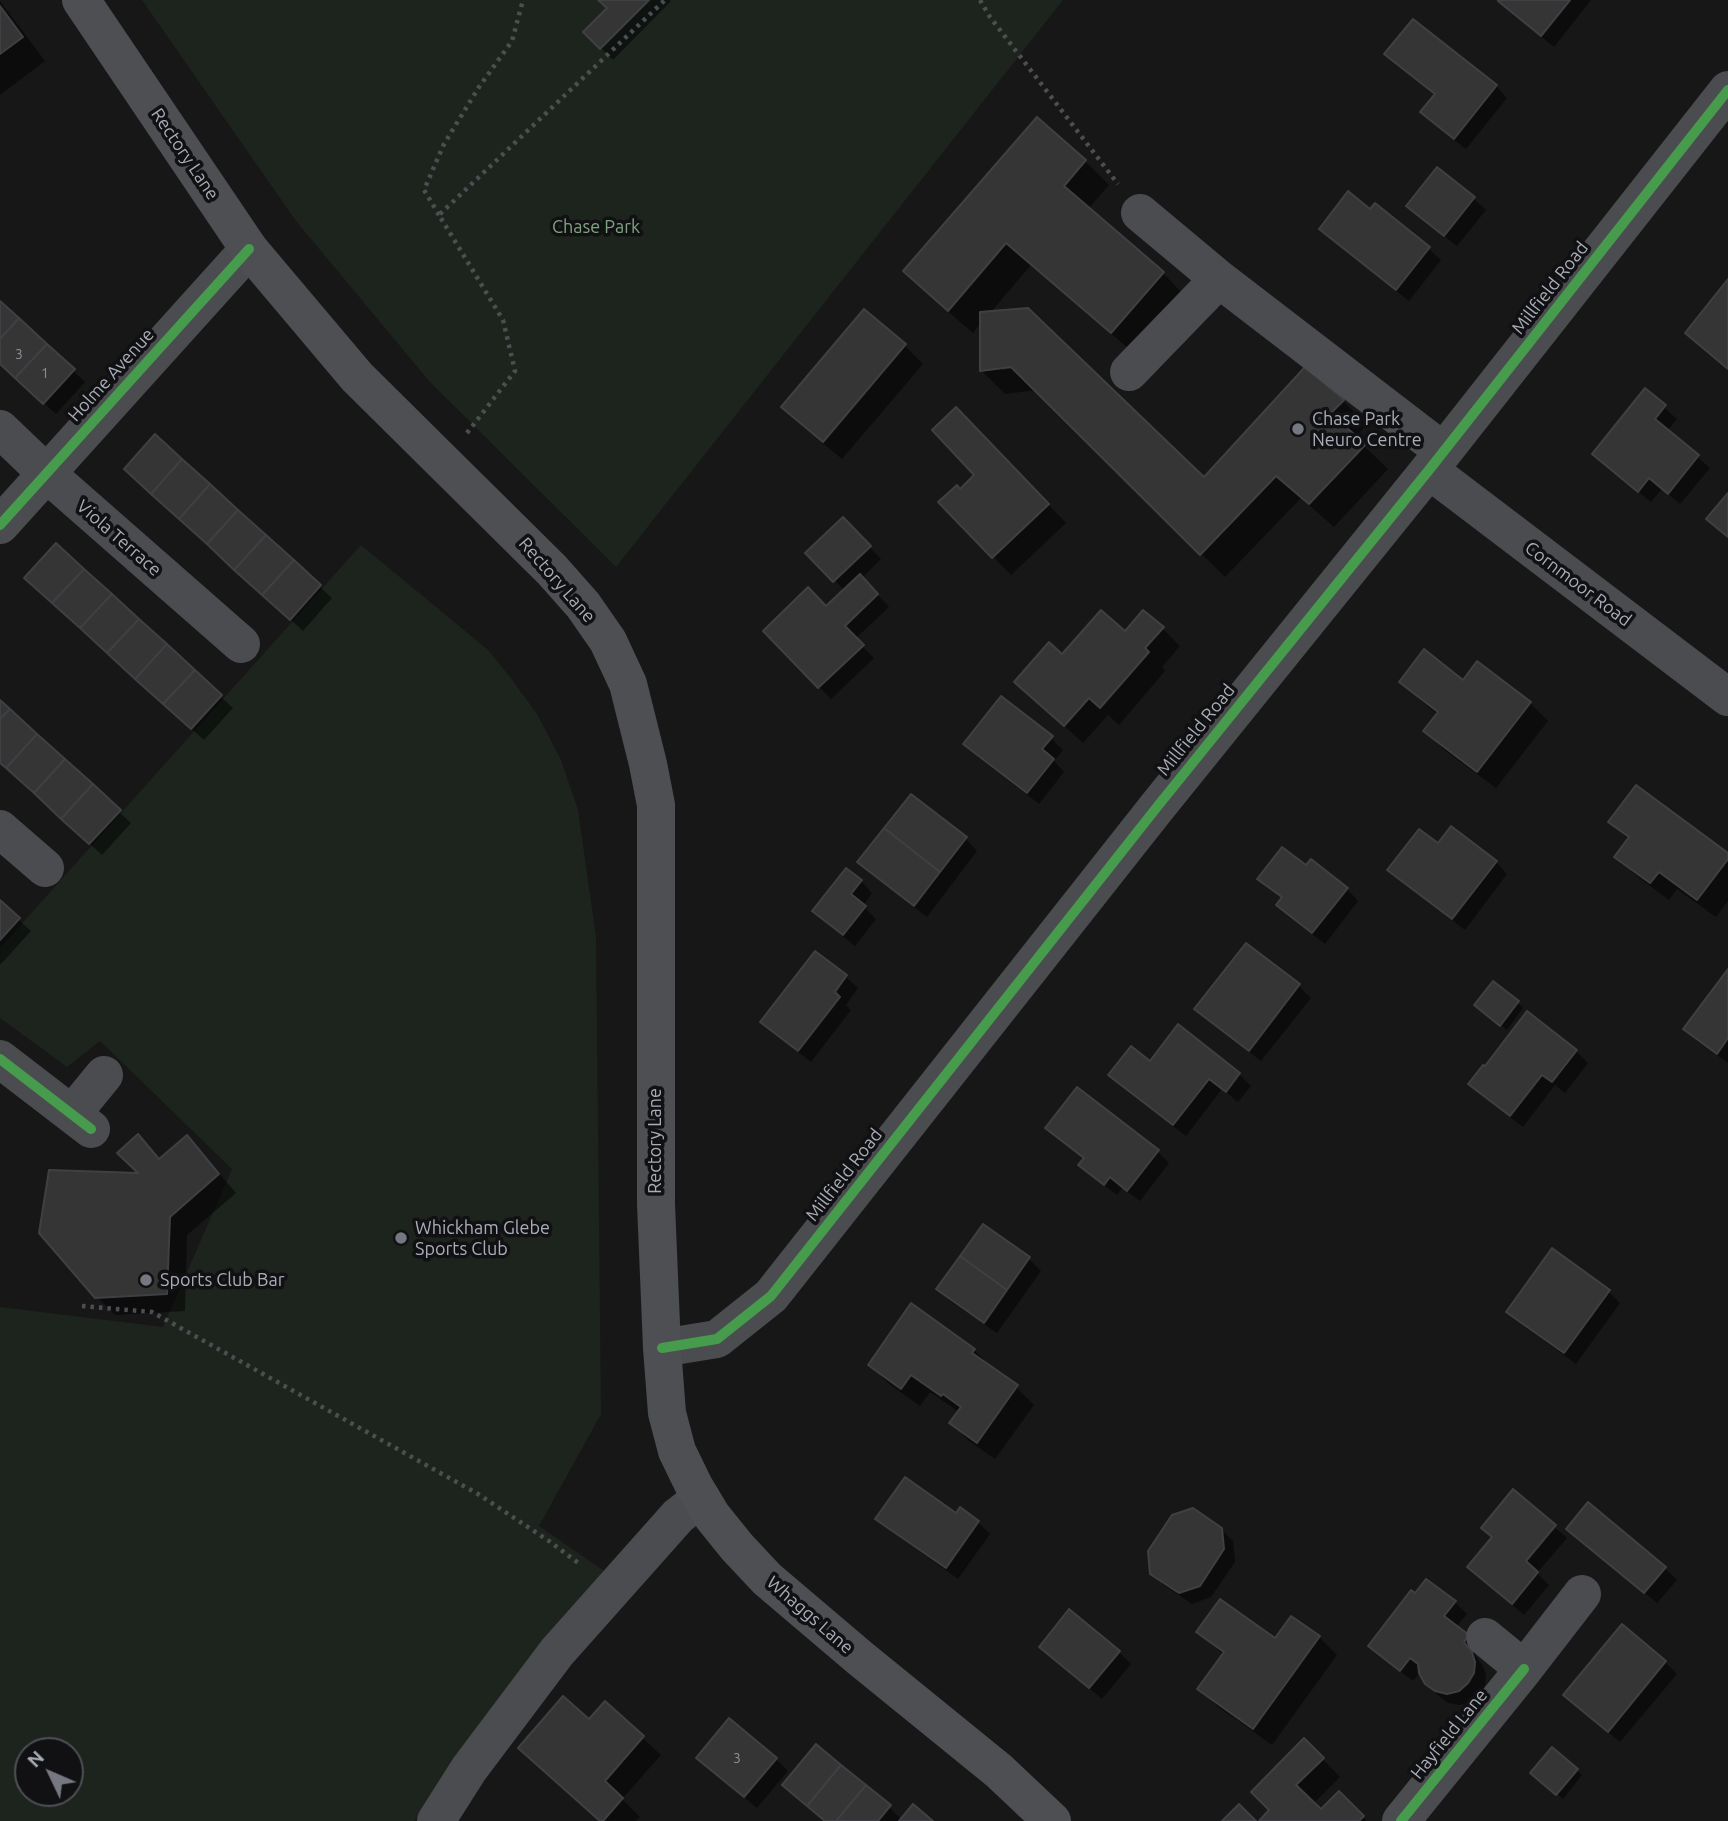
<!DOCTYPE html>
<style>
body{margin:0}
#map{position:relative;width:1728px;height:1821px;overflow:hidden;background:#171717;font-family:Ubuntu,sans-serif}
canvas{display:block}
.north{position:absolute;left:14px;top:1737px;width:70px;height:70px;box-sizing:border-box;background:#111113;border:2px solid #4d4f55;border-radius:50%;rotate:314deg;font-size:19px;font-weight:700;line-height:28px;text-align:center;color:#a8adb8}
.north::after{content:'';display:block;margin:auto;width:24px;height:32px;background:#757880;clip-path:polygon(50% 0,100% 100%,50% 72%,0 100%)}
</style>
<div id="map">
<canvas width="1728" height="1821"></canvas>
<div class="north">N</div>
</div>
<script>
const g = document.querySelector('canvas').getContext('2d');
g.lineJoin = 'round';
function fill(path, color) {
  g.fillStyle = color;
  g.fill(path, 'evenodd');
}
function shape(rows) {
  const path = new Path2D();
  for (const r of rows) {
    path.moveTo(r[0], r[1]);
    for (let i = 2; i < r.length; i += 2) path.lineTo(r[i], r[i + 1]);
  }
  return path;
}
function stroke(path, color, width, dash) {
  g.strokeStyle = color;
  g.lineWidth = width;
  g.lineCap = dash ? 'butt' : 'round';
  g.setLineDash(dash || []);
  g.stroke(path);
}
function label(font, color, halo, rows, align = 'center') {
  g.font = font + ' Ubuntu,sans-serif';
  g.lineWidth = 7;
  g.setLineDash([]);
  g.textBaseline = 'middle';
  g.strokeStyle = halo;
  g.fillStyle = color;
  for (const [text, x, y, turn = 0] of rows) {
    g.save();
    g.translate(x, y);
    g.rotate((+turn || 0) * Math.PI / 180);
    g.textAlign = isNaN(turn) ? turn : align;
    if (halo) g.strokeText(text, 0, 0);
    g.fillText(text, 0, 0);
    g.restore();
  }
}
fill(shape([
 [142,0,1063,0,616,567,430,382,296,221],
 [361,545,488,650,510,677,537,714,561,760,578,810,596,937,601,1414,539,1526,604,1571,414,1821,0,1821,0,1307,163,1327,232,1169,100,1041,67,1067,0,1018,0,948],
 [28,1751,70,1751,70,1793,28,1793]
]), '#1d241e');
fill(shape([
 [601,0,670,0,671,1,613,60,585,32,609,8],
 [1501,0,1591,0,1554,47,1512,13],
 [0,1,45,61,0,95],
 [1387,54,1496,86,1507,98,1466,149,1434,124,1422,112,1436,96,1398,66],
 [1037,120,1085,161,1109,185,1088,209,1163,273,1186,297,1136,355,1031,265,990,313,1204,480,1305,370,1343,401,1367,425,1355,437,1388,469,1334,527,1301,498,1225,577,1037,390,1005,394,981,370,981,323,973,333,929,295,905,271],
 [1003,366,1020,367,1003,370],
 [1437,169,1474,199,1486,210,1457,246,1420,217,1408,206],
 [1375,205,1429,249,1441,260,1409,301,1333,240,1321,228,1370,211],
 [1728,282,1728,370,1705,351,1687,333],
 [0,303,85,382,56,414,0,363],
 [864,311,905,346,923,364,842,459,801,425,783,407],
 [1645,391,1677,419,1667,431,1710,468,1680,504,1662,489,1651,502,1606,465,1594,454],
 [974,427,1066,523,1011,575,940,502,960,491,977,475],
 [155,437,332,598,303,631,138,480],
 [843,520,881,559,862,578,889,607,855,639,874,658,831,699,766,631,827,609,845,591,808,553],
 [56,546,233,708,204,740,38,590],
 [1162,628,1180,646,1162,667,1165,671,1119,725,1108,715,1083,743,1016,682,1062,656,1125,633],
 [1401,682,1463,682,1530,703,1548,721,1496,788,1443,749,1426,731,1438,715,1419,699],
 [0,702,131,823,102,855,0,762],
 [1051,738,1063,750,1054,761,1064,772,1039,804,977,756,965,744],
 [911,796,966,839,977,851,927,917,871,874,859,862],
 [1611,822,1728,855,1728,901,1716,917,1677,889,1669,900,1634,874,1616,856,1629,840],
 [1496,862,1507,874,1465,930,1402,881,1390,870],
 [1306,868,1347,889,1358,901,1325,944,1290,917,1278,905,1283,899,1260,878],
 [861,881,872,893,863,906,876,919,855,946,826,923,815,911],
 [0,903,31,931,1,964,0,963],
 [1246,945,1299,986,1311,998,1261,1061,1209,1021,1197,1009],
 [815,953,846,977,858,988,846,1005,851,1010,811,1062,774,1033,762,1022],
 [1728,972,1728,1063,1697,1041,1686,1029],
 [1517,1002,1523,1008,1507,1030,1482,1011],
 [1576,1051,1588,1063,1565,1093,1555,1085,1523,1127,1482,1096,1470,1084],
 [1150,1063,1239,1074,1251,1086,1238,1102,1222,1089,1186,1136,1122,1087,1110,1075],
 [1048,1128,1157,1151,1169,1163,1140,1201,1122,1188,1117,1195,1092,1176,1081,1165,1085,1159,1060,1139],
 [138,1136,161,1160,187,1138,204,1156,236,1193,187,1235,185,1311,115,1315,96,1296,141,1175],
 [984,1226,1029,1259,1041,1271,997,1333,950,1301,939,1289],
 [1608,1291,1620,1303,1576,1364,1520,1323,1509,1312],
 [912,1306,974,1350,992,1368,1016,1387,1034,1405,995,1459,969,1441,951,1423,959,1412,930,1392,920,1406,888,1383,870,1365],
 [1514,1492,1567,1538,1537,1573,1549,1585,1524,1615,1469,1567,1493,1538],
 [957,1516,978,1522,990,1534,958,1579,890,1530,878,1518],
 [1221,1529,1233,1541,1235,1562,1211,1597,1192,1604,1164,1585,1151,1573],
 [1581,1540,1665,1568,1677,1580,1657,1603],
 [1455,1602,1467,1614,1456,1627,1480,1648,1475,1655,1483,1666,1486,1675,1485,1685,1480,1694,1471,1702,1460,1705,1448,1703,1439,1696,1426,1683,1420,1672,1413,1681,1382,1658,1371,1646],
 [1070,1612,1119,1652,1131,1664,1102,1699,1053,1658],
 [1199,1632,1275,1641,1319,1637,1337,1655,1272,1745,1217,1706,1200,1689,1224,1655],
 [1665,1662,1677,1674,1620,1742,1577,1706],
 [605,1703,661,1755,622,1799,640,1817,636,1821,600,1821,589,1721],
 [1304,1740,1340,1777,1313,1804,1321,1812,1339,1793,1367,1821,1261,1821,1272,1810],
 [776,1759,788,1771,757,1808,710,1769],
 [1577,1770,1582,1775,1563,1799,1538,1778],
 [784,1785,889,1807,902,1820,931,1821,825,1821]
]), '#0007');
const building = shape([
 [598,0,649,0,600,49,583,32,607,8,598,0],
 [1498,0,1570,0,1541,36,1498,1,1498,0],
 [0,6,23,37,0,54,0,6],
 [1413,19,1497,85,1454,139,1420,112,1435,94,1384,54,1413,19],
 [1037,117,1086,160,1064,186,1164,272,1111,333,1006,243,948,311,903,271,1037,117],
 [1437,167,1475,197,1444,236,1406,206,1437,167],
 [1348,191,1370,209,1375,203,1430,247,1396,290,1319,229,1348,191],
 [1728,279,1728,369,1685,333,1728,279],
 [0,301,19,318,0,339,0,301],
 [1028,308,1204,477,1305,367,1344,400,1330,414,1366,444,1309,504,1276,476,1200,555,1011,367,980,371,980,312,1028,308],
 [864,309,906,344,823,442,781,407,864,309],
 [19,318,47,344,15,378,0,364,0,339,19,318],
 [47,344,75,369,43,404,15,378,47,344],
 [1645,388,1666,405,1655,419,1699,455,1668,494,1649,478,1638,492,1592,454,1645,388],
 [956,407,1049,504,992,558,938,502,957,485,960,489,974,475,932,430,956,407],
 [155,434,182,459,151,494,124,469,155,434],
 [182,459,210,484,179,519,151,494,182,459],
 [210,484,238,510,207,544,179,519,210,484],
 [1728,493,1728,537,1706,519,1728,493],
 [238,510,266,535,234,570,207,544,238,510],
 [843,517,871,546,833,582,805,553,843,517],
 [266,535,294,560,262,595,234,570,266,535],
 [56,543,84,569,52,603,24,578,56,543],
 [294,560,321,585,290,620,262,595,294,560],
 [84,569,112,594,80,628,52,603,84,569],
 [860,574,878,594,845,626,864,645,818,688,763,631,808,587,826,606,860,574],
 [112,594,139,619,107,653,80,628,112,594],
 [1101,610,1125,631,1143,610,1164,627,1145,648,1149,652,1100,708,1089,698,1064,726,1014,682,1049,642,1062,654,1101,610],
 [139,619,167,644,135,679,107,653,139,619],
 [167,644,195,670,163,704,135,679,167,644],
 [1424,649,1463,680,1477,661,1531,702,1477,772,1423,731,1438,712,1399,682,1424,649],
 [195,670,222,695,191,729,163,704,195,670],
 [1001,696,1053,736,1042,749,1054,759,1027,793,963,744,1001,696],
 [0,700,10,709,0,719,0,700],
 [10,709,37,734,6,768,0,763,0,719,10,709],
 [37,734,65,759,34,793,6,768,37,734],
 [65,759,93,784,61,819,34,793,65,759],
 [93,784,121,810,89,844,61,819,93,784],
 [1636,785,1728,853,1728,859,1697,900,1659,872,1650,883,1614,857,1629,837,1608,822,1636,785],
 [911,794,967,837,940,872,884,828,911,794],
 [1451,826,1497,861,1452,919,1387,870,1419,829,1438,843,1451,826],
 [884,828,940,872,914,906,857,862,884,828],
 [1282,847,1306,865,1311,859,1348,888,1312,933,1276,905,1282,897,1257,879,1282,847],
 [846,868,862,880,851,894,866,906,843,935,812,911,846,868],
 [0,900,20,918,0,940,0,900],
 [1246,943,1300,984,1249,1051,1194,1009,1246,943],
 [815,951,847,975,835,992,840,997,798,1051,760,1022,815,951],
 [1728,969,1728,1038,1717,1054,1683,1029,1728,969],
 [1493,981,1519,1001,1500,1026,1474,1005,1493,981],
 [1527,1011,1577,1050,1552,1082,1542,1075,1510,1116,1468,1084,1483,1065,1485,1066,1527,1011],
 [1178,1024,1240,1073,1226,1092,1209,1079,1173,1125,1108,1075,1131,1046,1150,1061,1178,1024],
 [1077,1087,1159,1150,1127,1191,1110,1177,1104,1185,1078,1165,1084,1158,1045,1128,1077,1087],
 [138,1134,159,1159,187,1135,219,1174,170,1217,167,1294,95,1298,39,1233,49,1170,138,1173,117,1153,138,1134],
 [983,1224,1030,1257,1007,1290,960,1256,983,1224],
 [1552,1248,1610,1290,1564,1353,1506,1312,1552,1248],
 [960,1256,1007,1290,984,1323,936,1289,960,1256],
 [911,1303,975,1349,972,1353,1018,1385,977,1443,949,1423,961,1407,943,1394,941,1396,911,1375,901,1389,868,1365,911,1303],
 [905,1477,956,1513,960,1507,979,1521,946,1568,875,1519,905,1477],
 [1513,1489,1556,1525,1526,1561,1538,1572,1512,1604,1467,1567,1492,1537,1481,1528,1513,1489],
 [1588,1502,1666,1567,1644,1593,1566,1529,1588,1502],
 [1193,1508,1222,1528,1224,1549,1200,1586,1179,1593,1150,1574,1148,1551,1172,1515,1193,1508],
 [1426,1579,1456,1601,1444,1616,1469,1635,1464,1642,1472,1652,1475,1662,1474,1673,1468,1683,1459,1691,1447,1694,1435,1691,1425,1684,1419,1673,1418,1664,1410,1658,1400,1671,1368,1646,1411,1590,1415,1593,1426,1579],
 [1220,1599,1275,1638,1291,1616,1320,1636,1253,1729,1197,1689,1224,1652,1196,1632,1220,1599],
 [1069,1609,1120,1651,1089,1688,1039,1647,1069,1609],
 [1622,1624,1666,1661,1608,1732,1563,1695,1622,1624],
 [563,1696,589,1719,605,1701,644,1736,605,1781,623,1798,603,1821,600,1821,518,1748,563,1696],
 [729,1718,777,1758,744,1797,696,1758,729,1718],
 [1304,1738,1324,1758,1296,1785,1321,1809,1339,1791,1364,1816,1359,1821,1259,1821,1269,1810,1251,1792,1304,1738],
 [816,1744,841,1765,807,1806,782,1785,816,1744],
 [1552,1747,1578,1769,1556,1795,1530,1773,1552,1747],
 [841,1765,866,1785,836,1821,825,1821,807,1806,841,1765],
 [866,1785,891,1805,878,1821,836,1821,866,1785],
 [913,1804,933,1821,899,1821,913,1804],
 [1239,1804,1256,1821,1222,1821,1239,1804]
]);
fill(building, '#353536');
stroke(building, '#3f4043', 2);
stroke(shape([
 [980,0,990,17,1118,184],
 [439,215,424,190,444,144,479,87,512,41,523,0],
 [467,433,515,371,503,320,439,215,665,0],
 [82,1306,152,1312,478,1494,549,1541,581,1565]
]), '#4d4e52', 4.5, [3.5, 5]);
stroke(shape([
 [1140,213,1219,279],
 [1129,372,1219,279,1443,451],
 [0,429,46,473,241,644],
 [1429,470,1728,697],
 [0,525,249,249],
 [0,829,45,868],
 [0,1059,91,1129],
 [72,1114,104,1075],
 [662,1348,717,1339,771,1296,1157,807,1429,470,1728,90],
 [1485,1637,1524,1669,1582,1594],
 [436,1821,469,1769,557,1652,678,1516,701,1498],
 [1401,1821,1524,1669]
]), '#4b4c50', 38);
stroke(shape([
 [81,0,249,249,357,377,552,570,583,605,608,641,628,684,648,764,656,805,656,1204,662,1348,667,1413,677,1451,694,1486,712,1516,737,1547,767,1579,860,1658,999,1771,1052,1821]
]), '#4d4f52', 38);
stroke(shape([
 [0,525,249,249],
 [0,1059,91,1129],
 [662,1348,717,1339,771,1296,1157,807,1429,470,1728,90],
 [1401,1821,1524,1669]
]), '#469c4c', 10);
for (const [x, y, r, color] of [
 [1298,429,7,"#757880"],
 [401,1238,7,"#757880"],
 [146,1280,7,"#757880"]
]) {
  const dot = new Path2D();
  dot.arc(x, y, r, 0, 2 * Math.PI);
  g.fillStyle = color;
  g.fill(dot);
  stroke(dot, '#111113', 2.5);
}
label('14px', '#8b8f98', null, [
 ["3",19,354],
 ["1",45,373],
 ["3",737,1758]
]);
label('18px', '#a8adb8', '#111113', [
 ["Rectory Lane",185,154,56],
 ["Millfield Road",1550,288,-52],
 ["Holme Avenue",111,375,-48],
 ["Viola Terrace",119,538,41],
 ["Rectory Lane",557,580,49],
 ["Cornmoor Road",1578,584,37],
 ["Millfield Road",1196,730,-51],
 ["Rectory Lane",655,1141,-90],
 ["Millfield Road",844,1175,-52],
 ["Whaggs Lane",810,1615,41],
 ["Hayfield Lane",1449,1734,-51]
]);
label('18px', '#7fa381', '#111113', [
 ["Chase Park",596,227]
]);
label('18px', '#a8adb8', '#111113', [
 ["Chase Park",1312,419],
 ["Neuro Centre",1312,440],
 ["Whickham Glebe",415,1228],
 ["Sports Club",415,1249],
 ["Sports Club Bar",160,1280]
], 'left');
</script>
